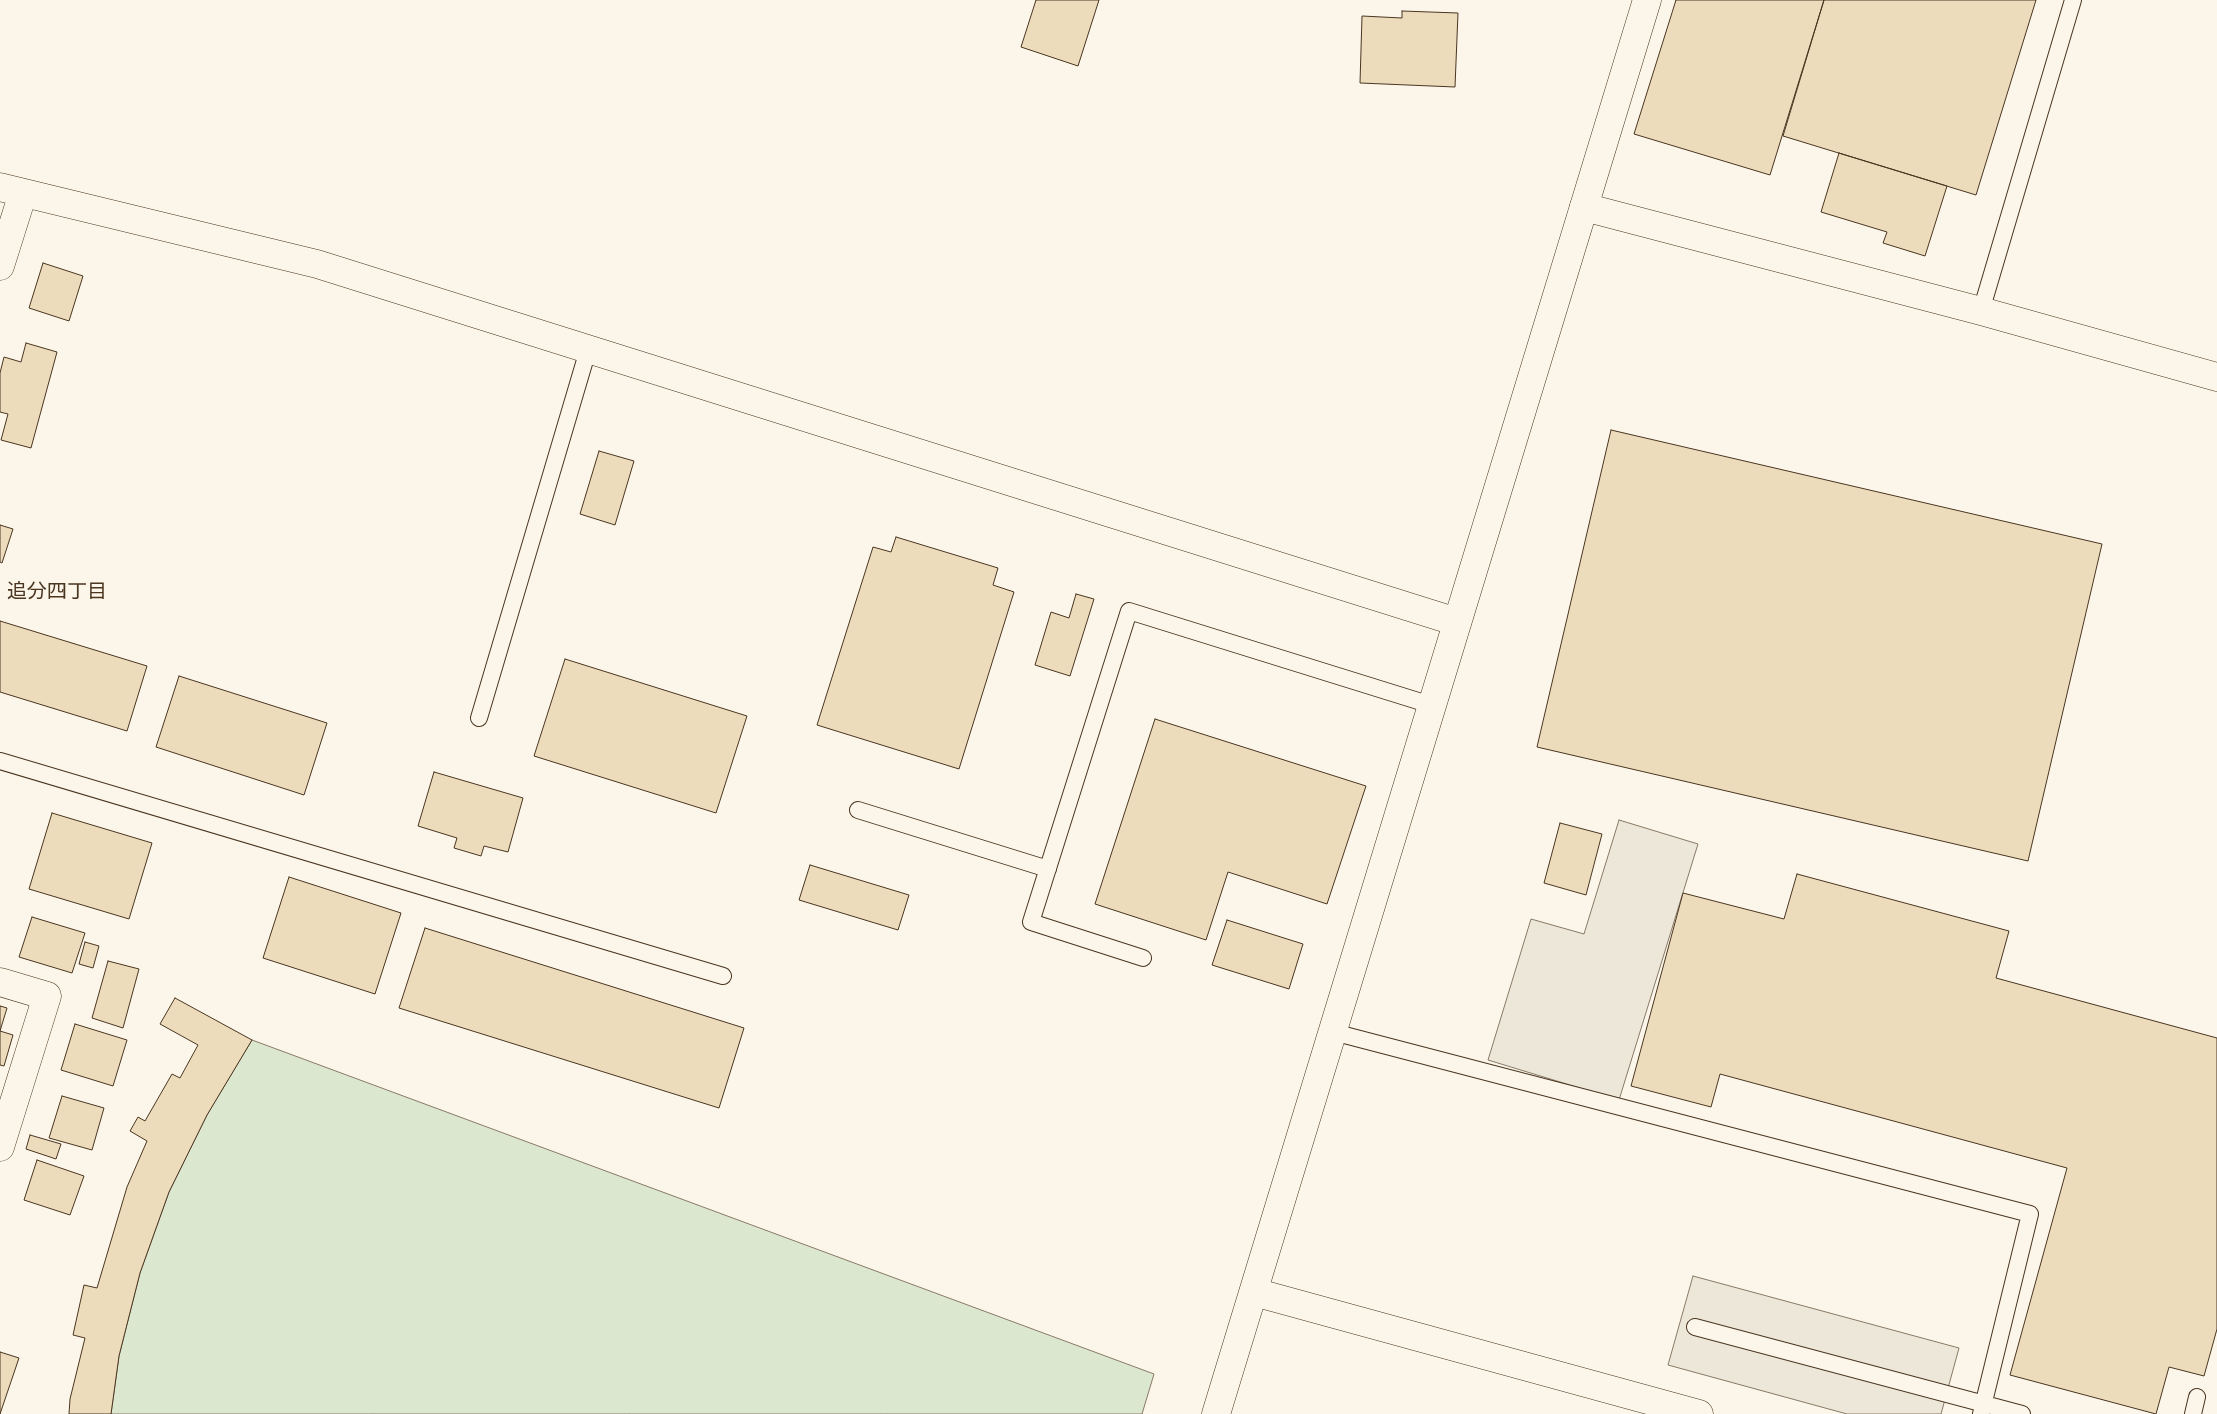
<!DOCTYPE html>
<meta charset="utf-8">
<style>
body{margin:0}
canvas{display:block;background:#fbf6e9}
</style>
<canvas width="2217" height="1414"></canvas>
<script>
const g = document.querySelector('canvas').getContext('2d');
g.lineJoin = 'round';
function fill(path, color) {
  g.fillStyle = color;
  g.fill(path, 'evenodd');
}
function shape(rows) {
  const path = new Path2D();
  for (const r of rows) {
    path.moveTo(r[0], r[1]);
    for (let i = 2; i < r.length; i += 2) path.lineTo(r[i], r[i + 1]);
  }
  return path;
}
function stroke(path, color, width, dash) {
  g.strokeStyle = color;
  g.lineWidth = width;
  g.lineCap = dash ? 'butt' : 'round';
  g.setLineDash(dash || []);
  g.stroke(path);
}
function label(font, color, halo, rows, align = 'center') {
  g.font = font + ' Cabin,"Noto Sans JP",sans-serif';
  g.lineWidth = 4;
  g.setLineDash([]);
  g.textBaseline = 'middle';
  g.strokeStyle = halo;
  g.fillStyle = color;
  for (const [text, x, y, turn = 0] of rows) {
    g.save();
    g.translate(x, y);
    g.rotate((+turn || 0) * Math.PI / 180);
    g.textAlign = isNaN(turn) ? turn : align;
    if (halo) g.strokeText(text, 0, 0);
    g.fillText(text, 0, 0);
    g.restore();
  }
}
const green = shape([
 [252,1040,1154,1374,1142,1414,111,1414,119,1356,140,1273,169,1192,207,1115,252,1040]
]);
fill(green, '#dce7d0');
stroke(green, '#887966', 1);
const parking = shape([
 [1619,820,1698,844,1619,1100,1488,1060,1531,919,1584,934,1619,820],
 [1693,1276,1959,1348,1941,1414,1847,1414,1668,1365,1693,1276]
]);
fill(parking, '#ede7d9');
stroke(parking, '#887966', 1);
const building = shape([
 [1036,0,1099,0,1078,66,1021,47,1036,0],
 [1676,0,1824,0,1770,175,1634,134,1676,0],
 [1824,0,2036,0,1976,195,1783,136,1824,0],
 [1402,11,1458,13,1455,87,1360,83,1362,16,1402,18,1402,11],
 [1839,153,1947,186,1925,256,1883,243,1887,232,1821,212,1839,153],
 [43,263,83,276,69,321,29,308,43,263],
 [26,343,57,352,31,448,1,440,8,414,0,412,0,373,4,357,21,362,26,343],
 [1611,430,2102,544,2028,861,1537,747,1611,430],
 [599,451,634,461,615,525,580,514,599,451],
 [0,525,13,529,2,563,0,562,0,525],
 [896,537,998,568,993,585,1014,592,959,769,817,725,873,547,891,552,896,537],
 [1076,594,1094,599,1070,676,1035,665,1051,612,1069,618,1076,594],
 [0,621,147,666,127,731,0,692,0,621],
 [565,659,747,716,716,813,534,756,565,659],
 [179,676,327,723,304,795,156,747,179,676],
 [1155,719,1366,786,1327,904,1228,872,1206,940,1095,904,1155,719],
 [434,772,523,798,508,852,484,846,481,856,454,848,457,838,418,826,434,772],
 [52,813,152,843,129,919,29,889,52,813],
 [1560,823,1602,834,1586,895,1544,883,1560,823],
 [810,865,909,895,898,930,799,900,810,865],
 [1797,874,2009,931,1996,978,2217,1038,2217,1329,2204,1376,2169,1367,2156,1414,2010,1375,2067,1168,1720,1074,1711,1107,1631,1086,1683,893,1784,919,1797,874],
 [289,877,401,913,375,994,263,958,289,877],
 [32,917,85,933,72,973,19,957,32,917],
 [1227,920,1303,944,1289,989,1212,965,1227,920],
 [425,928,744,1028,719,1108,399,1008,425,928],
 [85,942,99,946,93,968,79,964,85,942],
 [108,961,139,969,123,1028,92,1018,108,961],
 [175,998,252,1040,207,1115,169,1192,140,1273,119,1356,111,1414,69,1414,70,1399,85,1338,73,1335,84,1285,97,1288,127,1187,147,1141,130,1131,138,1117,145,1121,172,1074,180,1078,198,1045,160,1024,175,998],
 [0,1006,7,1008,0,1031,13,1035,4,1066,0,1065,0,1006],
 [75,1024,127,1040,113,1086,61,1070,75,1024],
 [62,1096,104,1108,92,1150,49,1138,62,1096],
 [30,1135,61,1144,56,1159,26,1149,30,1135],
 [37,1160,84,1176,70,1215,24,1200,37,1160],
 [0,1352,19,1358,0,1414,0,1352]
]);
fill(building, '#ecdcbc');
stroke(building, '#4a3520', 1);
const service = shape([
 [1981,311,2073,0],
 [479,718,588,350],
 [0,761,723,976],
 [858,810,1048,869],
 [1143,958,1031,922,1129,611,1431,705],
 [1333,1032,2030,1214,1981,1414],
 [1695,1327,2022,1414],
 [2193,1414,2197,1397]
]);
const minor = shape([
 [0,187,317,264,1457,622],
 [1584,207,1981,311,2217,377],
 [0,266,23,193],
 [0,982,47,996,0,1147],
 [1254,1292,1699,1414]
]);
const tertiary = shape([
 [1216,1414,1647,0]
]);
stroke(service, '#4a3520', 18);
stroke(minor, '#4a3520', 29);
stroke(tertiary, '#4a3520', 29);
stroke(service, '#fbf6e9', 16);
stroke(minor, '#fbf6e9', 28);
stroke(tertiary, '#fbf6e9', 28);
label('20px', '#4a3520', '#fbf6e9', [
 ["追分四丁目",57,592]
]);
</script>
